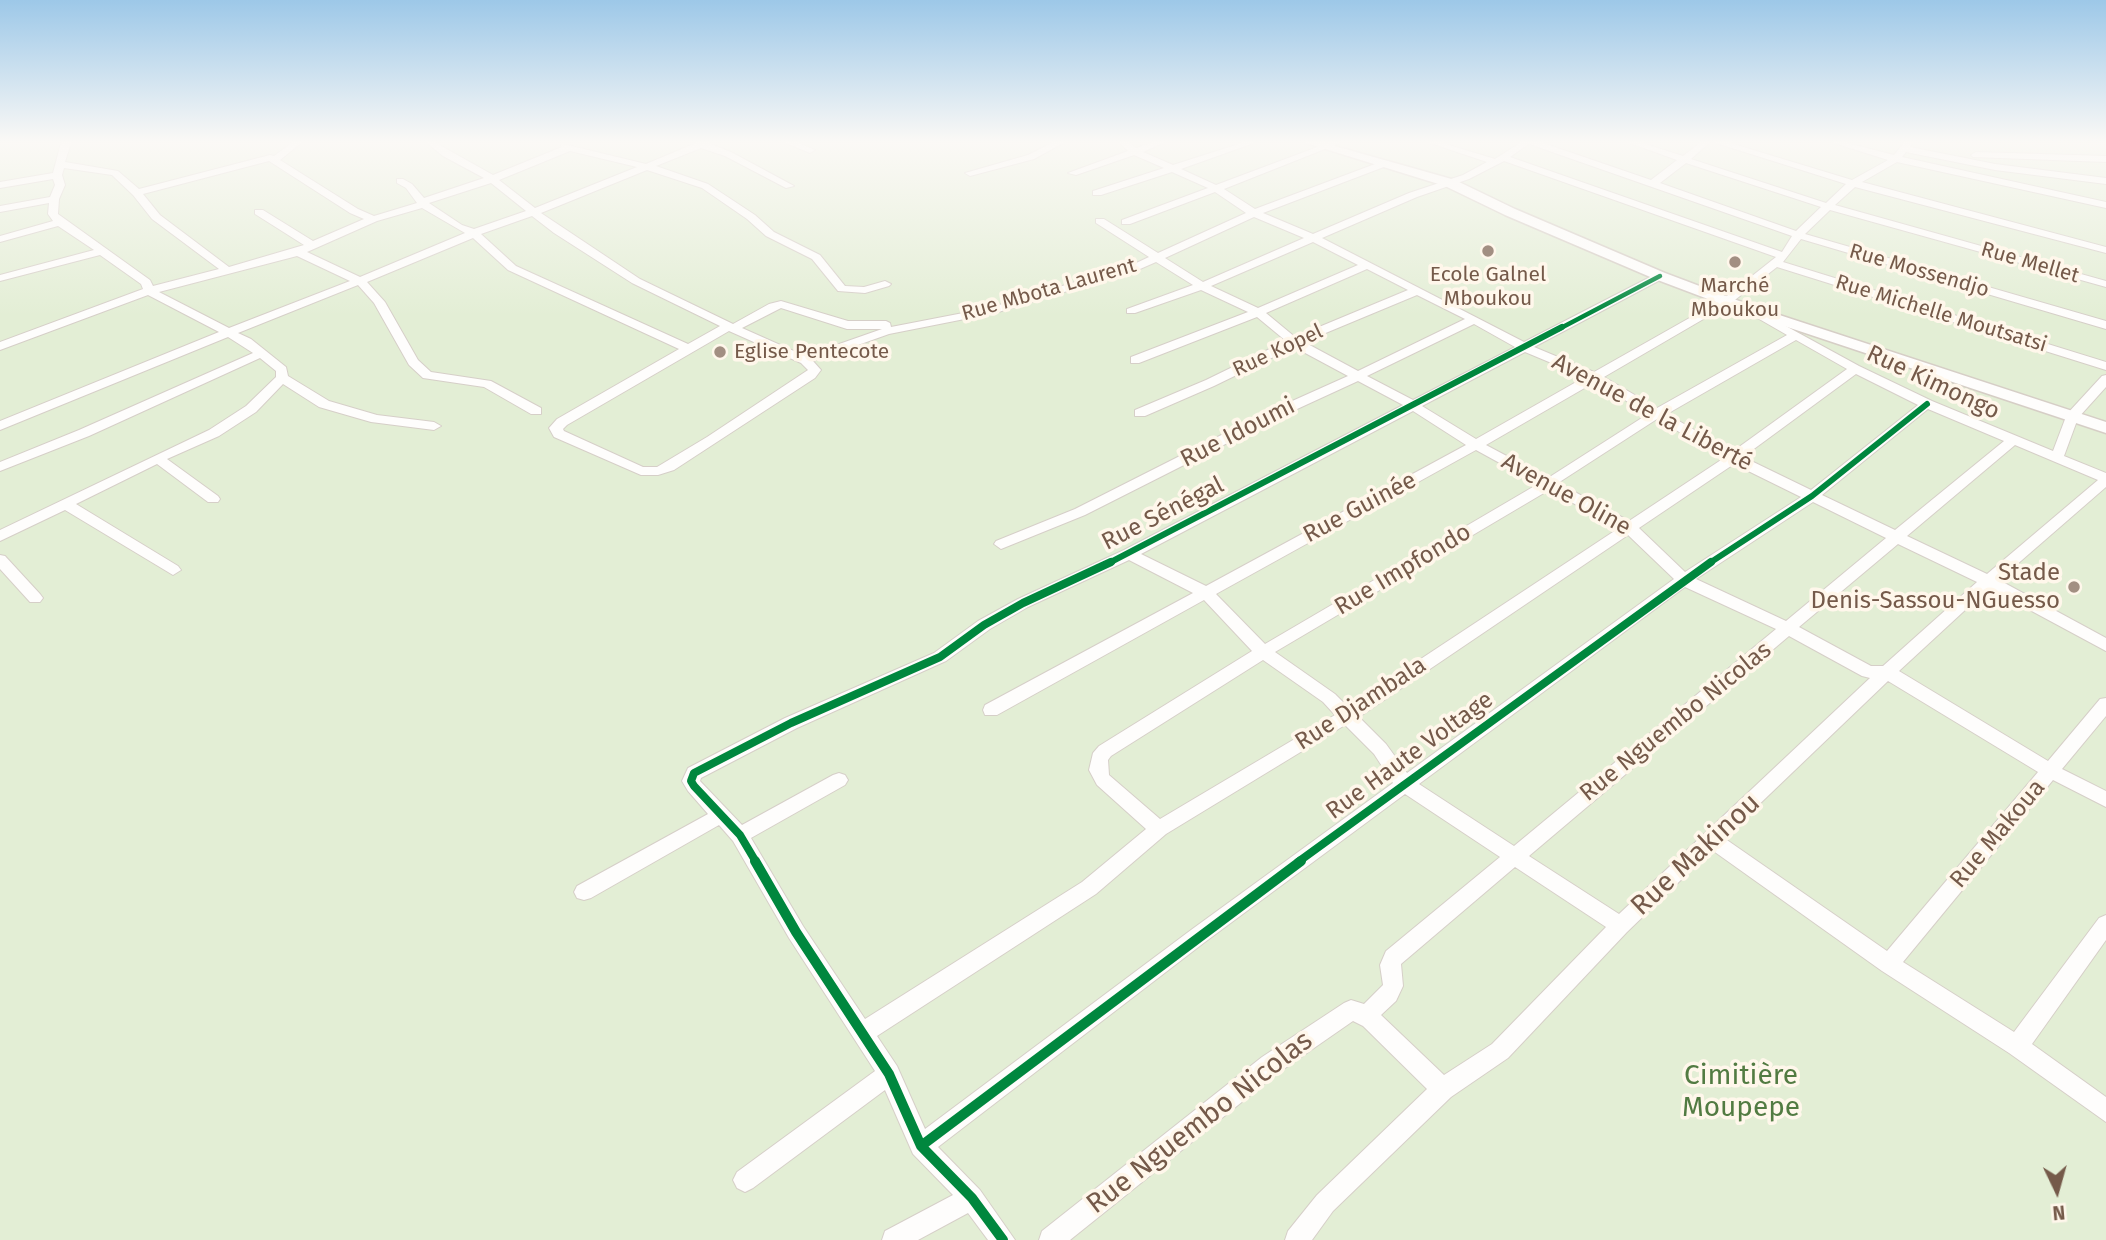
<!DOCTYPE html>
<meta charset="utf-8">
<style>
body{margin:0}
#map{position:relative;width:2106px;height:1240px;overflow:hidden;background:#f7f2ea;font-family:"Fira Sans",sans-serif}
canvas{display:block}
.north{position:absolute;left:2022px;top:1156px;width:70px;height:70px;-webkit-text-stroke:5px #fff7eb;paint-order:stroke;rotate:175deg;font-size:19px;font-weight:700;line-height:28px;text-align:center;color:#755a4a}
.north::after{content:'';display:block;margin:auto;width:24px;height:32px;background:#755a4a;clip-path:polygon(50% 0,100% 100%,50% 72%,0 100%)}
</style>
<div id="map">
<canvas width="2106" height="1240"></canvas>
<div class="north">N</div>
</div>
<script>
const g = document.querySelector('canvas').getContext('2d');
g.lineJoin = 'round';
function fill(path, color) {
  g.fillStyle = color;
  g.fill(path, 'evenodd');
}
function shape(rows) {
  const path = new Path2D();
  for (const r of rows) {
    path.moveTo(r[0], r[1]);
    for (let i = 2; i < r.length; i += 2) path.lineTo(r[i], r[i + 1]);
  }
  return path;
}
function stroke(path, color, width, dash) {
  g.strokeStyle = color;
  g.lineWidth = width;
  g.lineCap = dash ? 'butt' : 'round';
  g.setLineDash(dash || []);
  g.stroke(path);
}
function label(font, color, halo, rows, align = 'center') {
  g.font = font + ' "Fira Sans",sans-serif';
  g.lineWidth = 7;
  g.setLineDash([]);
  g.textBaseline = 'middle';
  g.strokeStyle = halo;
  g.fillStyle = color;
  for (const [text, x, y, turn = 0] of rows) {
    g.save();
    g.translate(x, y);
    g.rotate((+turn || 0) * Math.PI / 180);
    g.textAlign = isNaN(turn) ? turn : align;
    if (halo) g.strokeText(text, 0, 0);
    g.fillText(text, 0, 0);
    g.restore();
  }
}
fill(shape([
 [0,143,2106,143,2106,1240,0,1240]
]), '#e3eed5');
const minor = shape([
 [61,143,71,143,65,162,118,171,139,189,270,155,274,156,292,143,301,143,280,160,358,209,374,216,417,203,406,188,397,183,397,179,403,179,412,184,424,198,484,178,443,156,427,143,436,143,493,175,562,147,559,143,646,164,696,143,708,143,731,152,794,186,786,188,725,156,701,148,656,166,708,184,755,215,774,232,820,255,845,286,864,287,885,281,891,284,889,286,865,293,838,291,812,259,766,236,747,219,702,188,647,170,541,213,640,279,733,324,769,304,781,301,848,321,886,321,890,323,891,327,989,308,1132,265,1149,257,1096,223,1096,219,1104,219,1158,253,1246,213,1215,192,1130,224,1122,224,1122,220,1208,188,1172,172,1101,195,1093,195,1093,191,1164,168,1134,155,1076,175,1068,173,1128,151,1120,143,1129,143,1136,148,1151,143,1163,143,1143,152,1173,165,1242,143,1254,143,1181,169,1216,185,1328,143,1340,143,1224,189,1255,209,1383,161,1389,161,1389,165,1263,213,1313,234,1409,193,1463,175,1487,162,1430,143,1442,143,1495,159,1520,143,1543,143,1651,180,1677,160,1630,143,1642,143,1683,156,1700,143,1709,143,1691,159,1826,203,1846,184,1716,143,1730,143,1852,180,1888,160,1834,143,1847,143,1894,155,1904,143,1912,143,1910,147,1995,164,2106,178,2106,184,1995,170,1906,152,1902,157,2106,202,2106,208,1897,162,1862,182,2106,247,2106,253,1855,187,1835,205,2106,281,2106,287,1830,210,1805,234,2106,321,2106,329,1801,239,1783,262,2106,362,2106,370,1777,267,1731,303,1604,377,1657,408,1787,335,1747,312,1747,308,1751,307,1859,366,1932,401,2053,451,2067,414,2102,376,2106,375,2106,387,2078,418,2064,456,2106,473,2106,487,1999,580,2106,638,2106,651,1989,588,1899,671,2048,761,2100,699,2106,698,2106,716,2062,769,2106,791,2106,807,2053,780,1903,962,2014,1032,2099,918,2106,915,2106,940,2032,1044,2106,1097,2106,1122,2009,1053,1882,971,1712,850,1627,932,1508,1058,1451,1097,1333,1211,1312,1240,1285,1240,1288,1231,1317,1195,1427,1089,1363,1026,1353,1021,1278,1073,1070,1240,1039,1240,1042,1231,1262,1057,1344,1003,1351,1000,1364,1004,1383,985,1380,965,1386,951,1500,857,1405,794,1205,942,938,1147,980,1190,1015,1240,988,1240,968,1213,918,1240,882,1240,885,1231,953,1195,913,1154,885,1090,753,1188,745,1192,737,1188,733,1180,737,1172,875,1071,789,938,733,841,719,825,591,898,584,900,577,898,574,892,577,886,708,814,688,791,682,781,688,768,785,718,934,653,978,621,1018,599,1124,550,1403,405,1358,381,1271,421,1085,515,1001,549,994,544,996,541,1075,509,1261,415,1348,376,1294,347,1214,386,1145,416,1135,416,1135,410,1206,380,1286,341,1257,317,1139,363,1131,363,1131,357,1248,312,1201,290,1135,313,1127,313,1127,309,1193,285,1156,262,1140,269,995,313,889,334,813,361,821,370,815,378,674,470,658,475,641,475,554,437,549,428,557,419,679,349,508,270,473,238,367,282,385,302,418,360,431,372,491,381,541,408,541,414,531,414,484,387,423,378,409,365,374,303,358,285,238,333,251,339,286,367,288,376,329,401,377,415,434,422,441,426,434,430,371,422,319,407,283,384,256,412,219,436,167,459,218,496,220,499,218,502,208,502,157,464,76,504,178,566,181,570,173,575,65,510,0,541,0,530,209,430,246,406,276,377,276,371,260,358,89,436,0,471,0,462,79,430,253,353,228,337,0,430,0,421,219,332,148,295,0,350,0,342,143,289,141,284,100,255,0,281,0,275,94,250,58,226,0,242,0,236,53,221,48,214,49,203,0,212,0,206,50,197,55,185,53,179,0,188,0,182,53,173,61,143],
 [1530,143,1532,145,1792,236,1782,252,1510,157,1530,143],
 [570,151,637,167,535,208,499,180,570,151],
 [269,161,350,213,364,219,313,241,263,210,255,210,255,214,304,245,229,267,160,215,143,194,269,161],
 [1504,161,1776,257,1723,299,1594,372,1534,347,1664,278,1664,274,1656,274,1524,342,1322,238,1417,197,1469,179,1504,161],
 [1686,163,1821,207,1796,231,1660,183,1686,163],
 [64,168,112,175,133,195,152,219,219,269,153,286,150,280,58,214,59,199,65,185,62,175,64,168],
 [491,183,526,211,474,229,462,225,429,203,491,183],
 [422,208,465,233,360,277,307,252,377,221,422,208],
 [532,216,554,233,632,283,720,326,688,344,516,266,481,234,532,216],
 [1254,217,1304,238,1203,282,1165,258,1254,217],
 [1313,242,1358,265,1258,308,1211,286,1313,242],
 [297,256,350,281,229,328,159,292,297,256],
 [1367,269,1408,290,1295,337,1266,313,1367,269],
 [1417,295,1465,319,1358,371,1304,342,1417,295],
 [781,308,847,329,882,329,805,356,742,328,781,308],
 [1474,324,1515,347,1413,400,1367,376,1474,324],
 [729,331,801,363,808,370,707,437,657,467,643,467,564,431,563,429,567,425,729,331],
 [1796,340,1847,369,1732,452,1667,414,1796,340],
 [1525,352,1585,377,1476,439,1422,406,1525,352],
 [1856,374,1918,405,1811,490,1743,457,1856,374],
 [1595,382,1648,414,1548,478,1486,445,1595,382],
 [1928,409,2004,441,1895,530,1822,495,1928,409],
 [1413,411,1466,445,1206,586,1141,554,1413,411],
 [1657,419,1724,458,1629,521,1558,483,1657,419],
 [2015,445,2098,480,1987,574,1907,536,2015,445],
 [1476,450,1538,484,1265,644,1216,594,1476,450],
 [1734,464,1801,497,1685,572,1639,528,1734,464],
 [1549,490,1619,528,1348,707,1335,694,1275,652,1549,490],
 [1813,502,1886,538,1786,621,1696,579,1813,502],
 [1628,535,1674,579,1407,773,1386,744,1359,717,1628,535],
 [1898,544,1977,582,1883,666,1871,666,1799,627,1898,544],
 [1129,560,1193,593,985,705,983,710,985,715,997,715,1204,600,1252,651,1099,746,1093,753,1089,770,1097,785,1146,829,1082,882,865,1019,803,926,751,838,845,785,848,780,845,775,839,773,833,775,742,825,700,781,701,778,797,728,946,661,990,629,1028,607,1129,560],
 [1685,587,1776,629,1514,846,1419,784,1685,587],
 [1789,636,1862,676,1870,678,1619,914,1529,856,1789,636],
 [1263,660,1323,702,1335,715,1160,819,1109,775,1108,760,1111,756,1263,660],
 [1888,681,2038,772,1887,951,1724,838,1888,681],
 [1345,725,1374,754,1393,783,1191,930,925,1129,897,1066,877,1036,1096,894,1166,834,1345,725],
 [1515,867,1606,927,1492,1044,1444,1075,1381,1015,1396,1001,1403,986,1401,964,1515,867],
 [786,143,799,143,815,150,810,153,786,143],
 [1052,143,1063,143,1034,159,970,176,965,173,1028,155,1052,143],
 [1976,152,2106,156,2106,162,1973,157,1971,155,1976,152],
 [0,555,5,556,40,594,43,598,40,602,30,602,0,569,0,555]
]);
const secondary = shape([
 [1306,143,1324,143,1455,180,1515,209,1665,273,1755,307,2106,422,2106,433,1745,313,1655,279,1505,215,1445,186,1306,143]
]);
stroke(minor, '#d6cfc8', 2);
stroke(secondary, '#d6cec6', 3);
fill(minor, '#fefdfc');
fill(secondary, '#fefdfc');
stroke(shape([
 [1559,329,1660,276]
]), '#00873e', 4.5);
stroke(shape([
 [1107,564,1562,327],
 [1708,564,1812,496,1927,404]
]), '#00873e', 6);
stroke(shape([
 [756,862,740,835,694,786,691,781,694,773,791,723,940,657,984,625,1023,603,1111,562],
 [1298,862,1711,562]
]), '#00873e', 8);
stroke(shape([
 [755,861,796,932,889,1074,921,1146,972,1198,1003,1240],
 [921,1146,1301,861]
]), '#00873e', 10);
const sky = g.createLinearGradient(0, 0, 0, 316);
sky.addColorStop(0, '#9dc8e8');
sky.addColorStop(0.45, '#fbf9f6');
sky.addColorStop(1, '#fbf9f600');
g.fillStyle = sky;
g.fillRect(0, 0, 2106, 316);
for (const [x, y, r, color] of [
 [1488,251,7,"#a28f82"],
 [1735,262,7,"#a28f82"],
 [720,352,7,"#a28f82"],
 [2074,587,7,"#a28f82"]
]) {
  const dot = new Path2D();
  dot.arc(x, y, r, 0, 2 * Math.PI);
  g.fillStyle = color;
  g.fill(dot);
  stroke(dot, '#fff7eb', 2.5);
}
label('21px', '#755a4a', '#fff7eb', [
 ["Rue Mellet",2030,263,16],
 ["Rue Mossendjo",1919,271,16],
 ["Rue Mbota Laurent",1049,290,-16],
 ["Rue Michelle Moutsatsi",1941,314,17],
 ["Rue Kopel",1278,351,-25]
]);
label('21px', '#755a4a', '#fff7eb', [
 ["Ecole Galnel",1488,275],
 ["Mboukou",1488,299],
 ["Marché",1735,286],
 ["Mboukou",1735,310],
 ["Eglise Pentecote",734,352,"left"]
]);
label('24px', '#755a4a', '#fff7eb', [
 ["Rue Kimongo",1933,383,25],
 ["Avenue de la Liberté",1652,413,28],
 ["Rue Idoumi",1238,433,-27],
 ["Avenue Oline",1566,495,29],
 ["Rue Guinée",1360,508,-28],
 ["Rue Sénégal",1163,514,-27],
 ["Rue Impfondo",1403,570,-31],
 ["Rue Djambala",1361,704,-33],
 ["Rue Nguembo Nicolas",1676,722,-39],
 ["Rue Haute Voltage",1410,756,-36],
 ["Rue Makoua",1998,834,-50]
]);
label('24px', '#755a4a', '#fff7eb', [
 ["Stade",2060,573],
 ["Denis-Sassou-NGuesso",2060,601]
], 'right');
label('28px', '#755a4a', '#fff7eb', [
 ["Rue Makinou",1696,855,-43],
 ["Rue Nguembo Nicolas",1200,1123,-38]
]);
label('28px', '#527b42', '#fff7eb', [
 ["Cimitière",1741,1076],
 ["Moupepe",1741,1108]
]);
</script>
